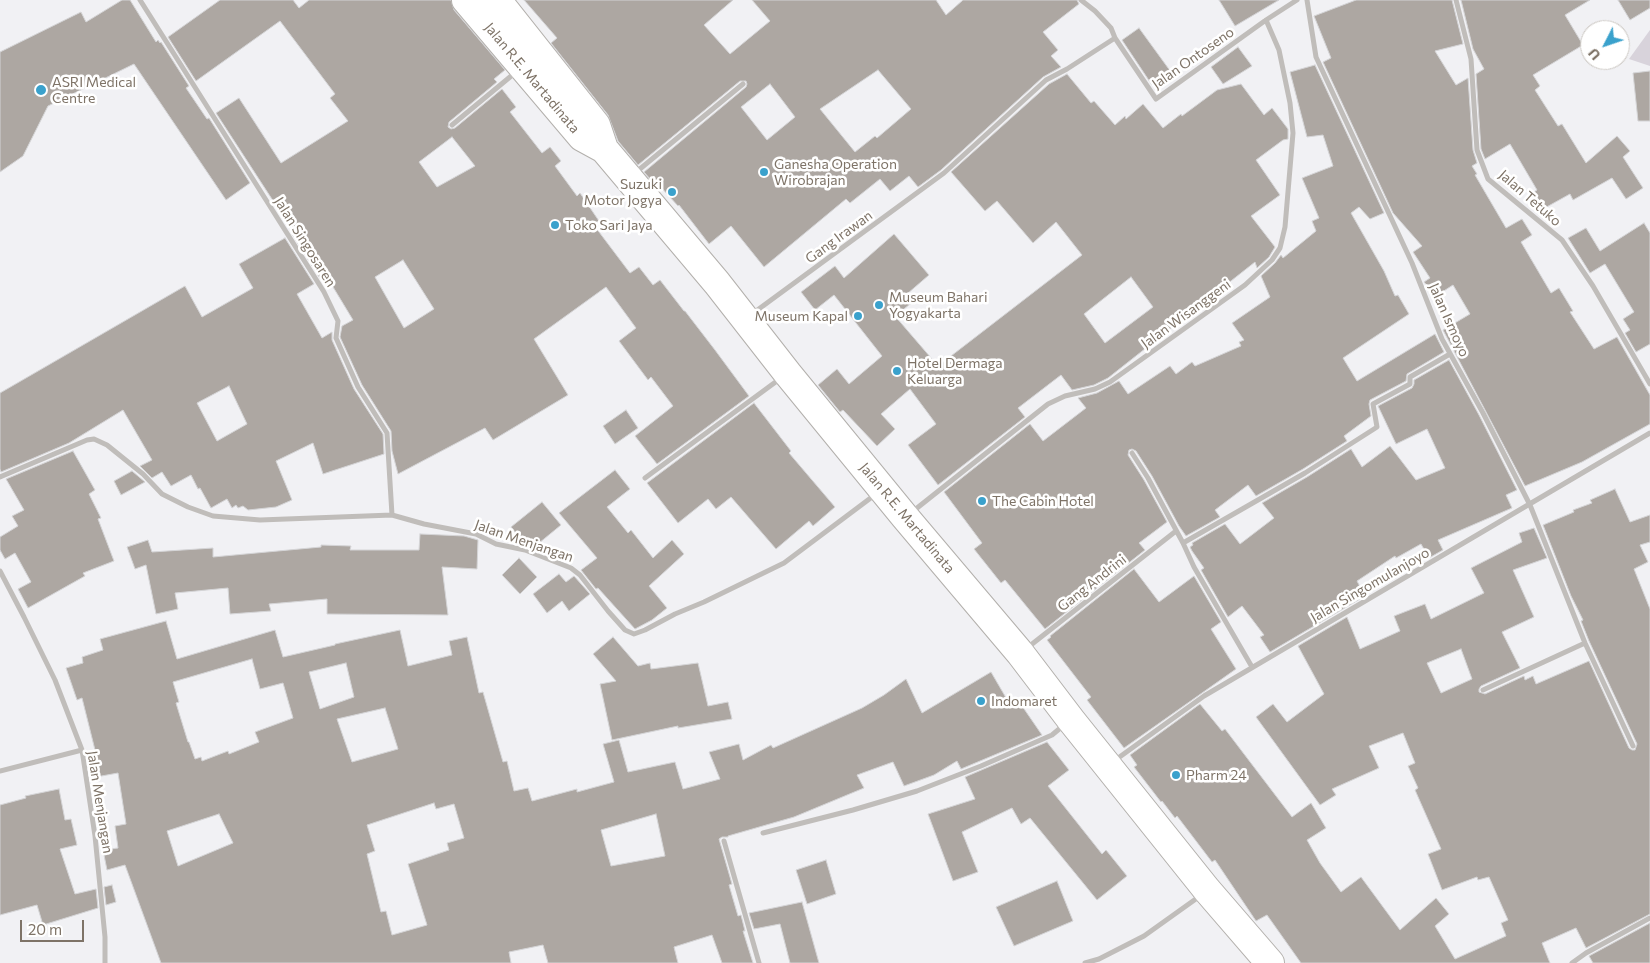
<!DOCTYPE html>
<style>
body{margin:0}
#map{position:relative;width:1650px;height:963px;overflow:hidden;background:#f1f1f4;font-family:Commissioner,sans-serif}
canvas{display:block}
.north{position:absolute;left:1580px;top:20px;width:50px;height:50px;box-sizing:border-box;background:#fff;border:1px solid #cbc7c2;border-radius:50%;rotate:229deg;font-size:14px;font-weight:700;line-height:20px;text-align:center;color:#7e7367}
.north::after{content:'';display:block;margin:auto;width:18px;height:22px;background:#3aa1cc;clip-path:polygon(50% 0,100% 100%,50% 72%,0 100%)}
.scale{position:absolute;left:20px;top:920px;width:64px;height:22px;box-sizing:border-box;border:2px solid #7e7367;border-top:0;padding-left:6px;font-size:15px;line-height:18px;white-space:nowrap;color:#7e7367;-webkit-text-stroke:4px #fff;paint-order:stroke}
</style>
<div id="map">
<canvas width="1650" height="963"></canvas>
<div class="north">U</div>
<div class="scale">20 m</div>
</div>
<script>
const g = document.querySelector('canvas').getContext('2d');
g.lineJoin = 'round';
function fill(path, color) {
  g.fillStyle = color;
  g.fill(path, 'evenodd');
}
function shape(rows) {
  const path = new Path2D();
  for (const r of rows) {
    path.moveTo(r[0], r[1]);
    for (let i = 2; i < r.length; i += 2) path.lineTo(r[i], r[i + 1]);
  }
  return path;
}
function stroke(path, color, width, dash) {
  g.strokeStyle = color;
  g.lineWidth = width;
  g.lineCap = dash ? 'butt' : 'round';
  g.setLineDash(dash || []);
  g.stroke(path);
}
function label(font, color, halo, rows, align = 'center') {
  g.font = font + ' Commissioner,sans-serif';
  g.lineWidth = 5;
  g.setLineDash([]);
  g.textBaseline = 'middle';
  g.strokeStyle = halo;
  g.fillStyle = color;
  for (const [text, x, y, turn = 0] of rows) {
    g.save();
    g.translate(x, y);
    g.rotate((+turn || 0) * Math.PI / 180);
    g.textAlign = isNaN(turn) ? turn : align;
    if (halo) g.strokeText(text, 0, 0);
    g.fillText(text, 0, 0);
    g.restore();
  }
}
fill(shape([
 [1650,30,1650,66,1629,59]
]), '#d8d3db');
const building = shape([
 [122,0,130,0,156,42,158,40,160,43,161,42,189,86,186,88,207,119,209,118,250,183,226,200,134,64,48,106,23,156,0,172,0,52,81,12,86,22,122,0],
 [220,0,293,0,299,8,309,0,451,0,454,10,505,70,494,79,497,82,449,122,448,127,451,129,455,128,502,89,516,107,510,112,542,153,550,147,561,161,555,166,577,196,580,193,599,221,593,224,630,273,639,267,653,285,660,280,684,311,685,311,715,350,749,396,657,464,635,436,673,406,651,377,648,380,619,341,636,328,606,287,534,339,568,395,493,440,485,428,398,474,392,451,391,431,362,385,340,337,342,326,353,320,327,277,321,280,292,234,294,233,216,113,239,98,281,163,348,121,330,98,335,94,280,21,196,81,168,37,220,0],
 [452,137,475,166,437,187,419,162,452,137],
 [403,260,434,309,404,328,375,277,403,260],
 [524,0,733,0,704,25,730,54,770,21,752,0,936,0,946,15,963,0,1077,0,1079,4,1043,32,1058,50,1051,56,1061,67,1043,77,941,170,918,187,909,176,890,191,880,179,850,203,846,199,764,267,731,226,709,244,679,205,678,206,659,185,657,187,644,172,746,87,747,84,746,81,740,81,638,165,618,141,608,115,551,43,557,38,524,0],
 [878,70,911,109,877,138,875,136,855,152,820,109,878,70],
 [770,84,795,117,767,140,741,107,770,84],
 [1219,0,1279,0,1235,26,1219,0],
 [1356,0,1452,0,1463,44,1435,51,1456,85,1468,78,1473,150,1477,163,1472,166,1477,174,1475,175,1506,228,1522,219,1532,235,1521,242,1551,293,1559,288,1573,311,1570,312,1594,349,1617,337,1650,395,1650,424,1582,462,1525,486,1443,330,1470,314,1453,285,1436,296,1424,282,1430,278,1413,252,1422,246,1393,213,1323,62,1331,58,1314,16,1356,0],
 [1461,0,1590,0,1565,15,1583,45,1533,75,1540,86,1535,90,1558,126,1562,124,1586,163,1617,136,1630,151,1623,157,1643,188,1626,199,1612,178,1573,200,1570,194,1543,209,1534,192,1537,190,1510,144,1485,159,1481,149,1476,74,1484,69,1473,49,1461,0],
 [1618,0,1650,0,1650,8,1630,20,1618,0],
 [1139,28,1171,72,1152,85,1122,40,1139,28],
 [1238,47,1252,66,1223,84,1211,67,1238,47],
 [1315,65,1384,213,1370,219,1359,207,1351,213,1384,271,1395,296,1398,295,1409,314,1343,358,1357,381,1435,334,1444,352,1407,374,1406,381,1370,400,1369,404,1371,416,1344,436,1347,441,1303,469,1256,496,1248,485,1215,510,1220,517,1186,536,1179,526,1152,476,1136,451,1132,449,1129,450,1128,455,1144,480,1167,522,1139,543,1145,550,1045,629,1005,580,1001,583,974,549,982,543,944,492,1030,424,1043,441,1086,408,1078,398,1097,393,1119,381,1128,394,1170,366,1176,374,1192,362,1195,366,1241,346,1239,342,1244,340,1232,323,1270,297,1261,276,1275,263,1281,255,1283,258,1316,231,1312,221,1319,218,1302,178,1333,166,1323,135,1307,137,1290,72,1315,65],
 [1650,71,1650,121,1638,121,1633,73,1650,71],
 [1067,74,1091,103,1094,101,1115,125,1125,116,1126,119,1143,104,1163,128,1181,114,1182,116,1217,90,1241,84,1264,115,1272,108,1288,129,1288,139,1283,140,1256,160,1280,195,1251,216,1275,247,1269,257,1257,268,1255,262,1108,378,1094,385,1072,390,1061,375,1018,408,1025,417,938,485,908,445,936,424,910,389,881,414,895,429,877,446,843,410,840,412,818,385,837,369,849,384,882,356,834,295,815,310,801,292,835,266,844,278,894,234,929,275,907,294,914,301,895,316,938,366,1082,255,1056,222,1033,243,997,201,985,211,951,172,1049,84,1067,74],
 [1131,277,1153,307,1105,343,1084,314,1131,277],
 [1644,223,1650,233,1650,344,1636,352,1625,333,1630,330,1623,319,1634,312,1605,264,1590,273,1568,238,1586,228,1600,251,1644,223],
 [285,238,314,284,297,294,322,338,332,332,332,340,354,389,383,434,384,454,323,474,313,443,276,461,292,500,276,507,248,510,243,506,238,508,236,505,232,508,227,499,211,508,200,488,198,489,191,475,171,486,162,472,152,478,140,466,152,460,123,410,69,443,1,472,0,469,0,393,185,286,202,317,253,288,239,264,285,238],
 [229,386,247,424,217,441,197,403,229,386],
 [1449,360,1479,415,1517,490,1506,495,1512,508,1438,540,1443,550,1429,558,1421,544,1396,558,1395,556,1357,581,1365,596,1270,652,1260,637,1264,635,1242,606,1228,617,1201,570,1204,568,1192,551,1190,547,1193,545,1192,543,1225,524,1240,544,1274,518,1262,503,1307,477,1351,449,1362,467,1390,446,1416,480,1445,468,1427,429,1396,444,1378,406,1412,388,1414,384,1414,380,1449,360],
 [754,403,791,451,789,453,835,507,813,526,809,521,776,549,731,497,716,509,708,499,678,523,647,483,754,403],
 [626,410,638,428,615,444,603,426,626,410],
 [73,451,95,490,89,494,101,518,98,519,114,561,83,573,85,576,28,608,18,589,31,582,15,553,5,559,0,550,0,537,18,526,12,516,24,510,6,479,73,451],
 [615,470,630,489,607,507,628,533,631,530,653,558,672,540,684,554,649,586,667,608,652,620,635,629,598,588,596,589,581,570,597,558,559,513,615,470],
 [132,471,145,482,121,495,114,481,132,471],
 [1615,489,1630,522,1650,515,1650,542,1640,545,1648,562,1634,569,1650,609,1650,914,1586,948,1576,928,1542,943,1550,963,1301,963,1267,915,1256,921,1215,860,1212,862,1177,816,1175,818,1162,801,1161,802,1134,767,1137,765,1130,755,1200,704,1222,731,1225,729,1292,817,1311,803,1326,828,1307,840,1320,863,1341,892,1361,877,1400,930,1436,898,1449,914,1435,926,1455,959,1506,936,1501,923,1508,920,1489,877,1478,880,1477,877,1442,890,1428,854,1441,849,1415,790,1418,788,1408,766,1415,763,1403,733,1369,746,1379,768,1332,789,1336,795,1320,805,1256,717,1273,704,1287,722,1324,694,1298,646,1347,617,1360,649,1400,631,1394,616,1425,604,1431,619,1484,593,1471,568,1522,542,1519,533,1534,528,1547,558,1513,570,1534,617,1502,632,1520,668,1481,686,1479,689,1479,692,1485,694,1524,676,1525,680,1533,676,1536,684,1589,661,1629,748,1632,750,1635,750,1637,744,1589,641,1581,621,1583,620,1571,596,1543,525,1574,512,1573,510,1592,503,1590,500,1615,489],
 [1461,649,1472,679,1441,693,1427,663,1461,649],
 [542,502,561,525,533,548,526,546,511,527,542,502],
 [420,534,464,536,478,540,477,569,442,567,448,615,327,614,327,599,269,604,271,611,230,614,228,588,175,593,178,609,156,614,146,565,135,569,127,547,148,540,152,552,213,548,213,557,321,547,321,545,351,546,350,550,419,550,420,534],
 [519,558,537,577,520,594,502,575,519,558],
 [1134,569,1159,602,1194,576,1221,622,1211,629,1236,669,1124,748,1087,700,1091,697,1047,640,1051,637,1050,636,1134,569],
 [559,574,566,582,574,576,590,594,569,611,562,601,547,613,533,594,559,574],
 [166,621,177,659,275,630,283,657,335,645,335,644,400,630,408,666,452,655,449,641,467,637,479,693,483,692,503,762,507,761,514,791,528,788,532,801,577,789,577,792,614,782,603,744,619,740,628,772,675,762,683,789,720,779,709,752,739,744,743,760,771,745,773,748,862,708,884,695,906,679,922,713,991,672,1012,708,1020,703,1042,735,961,769,957,761,934,775,904,786,893,762,857,775,864,788,794,817,728,836,728,837,722,837,719,839,732,884,729,885,738,916,741,915,745,931,743,931,753,963,722,963,712,935,674,947,678,963,548,963,543,945,509,952,511,963,161,963,125,865,107,870,103,850,118,848,115,826,126,824,118,773,96,777,92,758,97,758,82,698,77,700,66,668,83,663,82,657,103,650,100,639,166,621],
 [252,659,260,689,283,683,293,718,255,732,259,742,229,754,228,751,202,761,201,757,195,759,189,742,188,742,176,703,179,702,173,682,252,659],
 [346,663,354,697,320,709,309,672,346,663],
 [385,708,398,749,352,762,337,719,385,708],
 [434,803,436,809,454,804,464,838,447,843,449,850,408,864,427,925,392,935,386,911,381,912,367,854,375,851,367,825,434,803],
 [219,814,233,843,178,866,167,831,219,814],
 [656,814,665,856,611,866,601,830,656,814],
 [613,637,638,666,650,663,651,669,698,663,708,706,728,702,732,719,678,728,678,726,612,740,600,684,616,681,593,654,613,637],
 [1047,742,1069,770,1048,786,1102,854,1106,850,1127,876,1097,900,1030,818,1021,824,1012,808,962,832,978,872,953,881,928,814,975,799,965,777,1047,742],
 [59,789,65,820,71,819,77,845,60,849,75,894,96,889,98,908,43,925,37,905,0,915,0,805,26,798,25,796,59,789],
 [826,860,836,894,807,904,796,870,826,860],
 [1057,881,1073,921,1014,946,996,907,1057,881],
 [112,885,116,902,106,905,104,887,112,885],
 [802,902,819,963,790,963,780,924,754,929,749,913,802,902],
 [1650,923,1650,963,1593,963,1589,956,1650,923]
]);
fill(building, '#ada7a2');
stroke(building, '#d4d4d6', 1);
const primary = shape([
 [466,0,582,137,604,149],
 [497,0,596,125,604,149,717,283,788,374,905,517,1020,653,1071,720,1207,890,1270,963]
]);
stroke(primary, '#b3b0ac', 30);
stroke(shape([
 [140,0,324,292,338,321,336,338,358,387,387,433,392,515],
 [1081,0,1095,11,1111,28,1115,38,1156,99,1266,20,1297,0],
 [1307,0,1316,57,1412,263,1442,339,1483,413,1530,505,1585,643,1633,746],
 [1456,0,1471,59,1477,150,1488,179,1562,240,1593,286,1650,384],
 [452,125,516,72],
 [635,173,743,84],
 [752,314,944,173,1046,80,1067,69,1115,38],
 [1132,453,1148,478,1183,543,1194,567,1252,667],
 [0,477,87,440,94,439,107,445,143,474,162,494,188,507,213,516,260,520,392,515,424,524,476,534,496,544,525,550,571,568,580,575,608,611,625,630,634,634,645,630,675,614,704,602,784,563,876,494],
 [645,478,781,378],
 [912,512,1048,404,1065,396,1095,389,1110,382,1245,285,1272,260,1280,248,1285,227,1293,133,1290,103,1279,50,1266,20],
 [1183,543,1305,473,1374,429,1377,427,1373,404,1410,384,1410,377,1450,354],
 [0,571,24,617,55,680,82,750,95,836,105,937,105,963],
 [1027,648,1176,531],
 [1483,690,1585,643],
 [1114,761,1204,696,1650,433],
 [0,771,82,750],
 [763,833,853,810,917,791,981,766,1052,735,1064,725],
 [724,841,759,963],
 [1085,963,1099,959,1144,936,1200,896],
 [1572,963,1586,953,1650,918]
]), '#c0bdba', 5);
stroke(primary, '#fff', 28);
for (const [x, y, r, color] of [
 [41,90,6,"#3aa1cc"],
 [764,172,5,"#3aa1cc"],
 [672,192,5,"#3aa1cc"],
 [555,225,5,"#3aa1cc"],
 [879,305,5,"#3aa1cc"],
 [858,316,5,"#3aa1cc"],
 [897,371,5,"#3aa1cc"],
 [982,501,5,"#3aa1cc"],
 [981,701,5,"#3aa1cc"],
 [1176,775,5,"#3aa1cc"]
]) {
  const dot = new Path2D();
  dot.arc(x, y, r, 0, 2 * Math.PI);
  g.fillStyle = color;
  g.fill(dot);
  stroke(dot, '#fff', 2);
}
label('14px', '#7e7367', '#fff', [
 ["Jalan Ontoseno",1193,58,-35],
 ["Jalan R.E. Martadinata",532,78,50],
 ["Jalan Tetuko",1530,198,41],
 ["Gang Irawan",839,237,-36],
 ["Jalan Singosaren",305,242,58],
 ["Jalan Wisanggeni",1186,314,-36],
 ["Jalan Ismoyo",1449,320,66],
 ["Jalan R.E. Martadinata",907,518,50],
 ["Jalan Menjangan",524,541,19],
 ["Gang Andrini",1092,583,-38],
 ["Jalan Singomulanjoyo",1370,585,-30],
 ["Jalan Menjangan",100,802,81]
]);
label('14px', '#7e7367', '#fff', [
 ["ASRI Medical",52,82],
 ["Centre",52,98],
 ["Ganesha Operation",774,164],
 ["Wirobrajan",774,180],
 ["Suzuki",662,184,"right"],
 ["Motor Jogya",662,200,"right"],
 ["Toko Sari Jaya",565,225],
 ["Museum Bahari",889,297],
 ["Yogyakarta",889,313],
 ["Museum Kapal",848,316,"right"],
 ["Hotel Dermaga",907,363],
 ["Keluarga",907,379],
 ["The Cabin Hotel",992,501],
 ["Indomaret",991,701],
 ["Pharm 24",1186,775]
], 'left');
</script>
